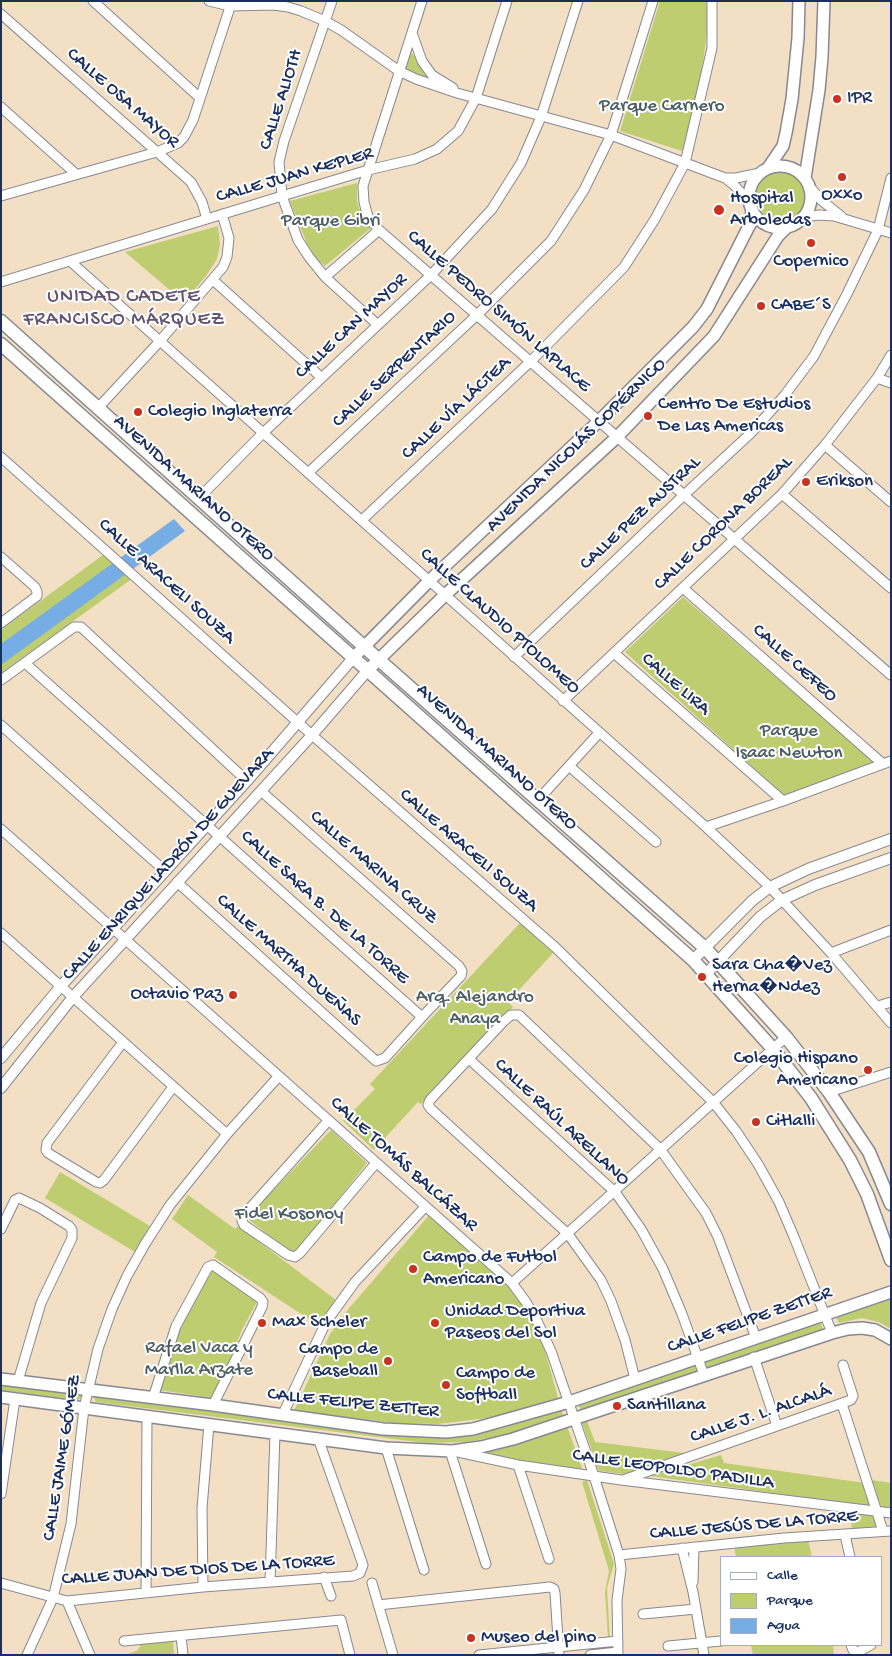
<!DOCTYPE html>
<meta charset="utf-8">
<style>
body{margin:0}
#map{position:relative;width:892px;height:1656px;overflow:hidden;background:#f3e0c4;font-family:"Gochi Hand",sans-serif}
canvas{display:block}
.frame{position:absolute;inset:0;border:2px solid #1b2f5e;pointer-events:none}
.legend{position:absolute;left:720px;top:1556px;width:162px;height:90px;box-sizing:border-box;background:#fff;border:1px solid #a4acbf;margin:0;padding:6px 9px;list-style:none;font-size:15px;color:#1b2f5e}
.legend li{display:flex;align-items:center;gap:10px;height:25px}
.legend b{width:25px;border:1px solid #a4acbf}
</style>
<div id="map">
<canvas width="892" height="1656"></canvas>
<div class="frame"></div>
<ul class="legend">
<li><b style="height:6px;background:#fff"></b>Calle</li>
<li><b style="height:14px;background:#bdcd70"></b>Parque</li>
<li><b style="height:14px;background:#76ade4"></b>Agua</li>
</ul>
</div>
<script>
const g = document.querySelector('canvas').getContext('2d');
g.lineJoin = 'round';
function fill(path, color) {
  g.fillStyle = color;
  g.fill(path, 'evenodd');
}
function shape(rows) {
  const path = new Path2D();
  for (const r of rows) {
    if (r.length === 3) {
      path.moveTo(r[0] + r[2], r[1]);
      path.arc(r[0], r[1], r[2], 0, 2 * Math.PI);
      continue;
    }
    path.moveTo(r[0], r[1]);
    for (let i = 2; i < r.length; i += 2) path.lineTo(r[i], r[i + 1]);
  }
  return path;
}
function stroke(path, color, width, dash) {
  g.strokeStyle = color;
  g.lineWidth = width;
  g.lineCap = dash ? 'butt' : 'round';
  g.setLineDash(dash || []);
  g.stroke(path);
}
function label(font, color, halo, rows, align = 'center') {
  g.font = font + ' "Gochi Hand",sans-serif';
  g.lineWidth = 4;
  g.setLineDash([]);
  g.textBaseline = 'middle';
  g.strokeStyle = halo;
  g.fillStyle = color;
  for (const [text, x, y, turn = 0] of rows) {
    g.save();
    g.translate(x, y);
    g.rotate((+turn || 0) * Math.PI / 180);
    g.textAlign = isNaN(turn) ? turn : align;
    if (halo) g.strokeText(text, 0, 0);
    g.fillText(text, 0, 0);
    g.restore();
  }
}
fill(shape([
 [660,1,708,1,707,33,701,77,695,111,682,151,620,131],
 [411,52,431,76,427,82,404,68],
 [782,194,27],
 [357,183,357,201,359,208,371,228,325,266,316,258,307,244,290,201],
 [218,226,220,245,217,259,206,276,184,302,125,252],
 [107,552,133,578,1,673,1,630],
 [683,597,874,762,784,795,625,652],
 [520,923,553,953,508,1002,513,1007,421,1104,418,1102,374,1150,343,1121,375,1089,370,1084],
 [331,1130,367,1163,294,1255,249,1220,265,1199],
 [60,1172,150,1226,135,1252,45,1198],
 [188,1195,235,1229,238,1226,336,1300,318,1325,214,1257,217,1252,172,1219],
 [430,1214,509,1286,527,1311,544,1347,558,1398,495,1417,438,1424,395,1423,294,1411,330,1334,346,1312],
 [214,1270,258,1300,242,1330,214,1398,159,1390,170,1351,187,1313,210,1273],
 [891,1298,891,1329,879,1322,862,1318,839,1323,836,1316],
 [820,1321,823,1329,707,1368,704,1361],
 [696,1363,699,1371,581,1411,578,1403],
 [1,1382,81,1394,82,1397,78,1400,1,1390],
 [95,1396,466,1434,503,1428,559,1410,562,1411,563,1415,561,1417,505,1435,467,1442,426,1443,96,1402,94,1398],
 [587,1421,595,1442,684,1453,624,1474,599,1471,582,1423],
 [567,1426,583,1471,480,1454,480,1450],
 [721,1455,724,1463,865,1483,873,1507,650,1476],
 [587,1480,614,1564,607,1588,610,1640,565,1643,565,1641,608,1638,605,1592,609,1571,582,1482],
 [872,1480,891,1483,891,1509,881,1507],
 [850,1511,875,1514,879,1528,852,1530],
 [808,1539,812,1557,736,1557,734,1546],
 [173,1641,174,1655,125,1655,138,1650,141,1644],
 [751,1645,833,1645,834,1655,753,1655]
]), '#bdcd70');
fill(shape([
 [174,519,185,531,1,665,1,644]
]), '#76ade4');
const minor = shape([
 [93,1,200,98],
 [209,1,230,6,274,5,288,7,301,11,325,21,341,30,399,71,416,79,457,93,611,135,725,178,734,185,750,202],
 [332,1,284,141,279,162,282,196,298,240,309,257,325,277,378,325],
 [422,1,363,186,364,202,368,217,379,230,891,675],
 [1,14,191,182,202,202,207,219],
 [412,33,422,61,432,75,453,88],
 [1,107,76,174],
 [725,178,736,178,760,173],
 [810,187,821,200,841,216],
 [1,196,157,152,178,143,184,137,193,120,232,1],
 [804,217,819,215,834,216,891,233],
 [70,261,706,827,770,887,831,953,891,1023],
 [325,277,379,230],
 [213,280,321,377],
 [1,282,282,196,368,170,415,159,437,149,458,131,476,98,507,1],
 [877,378,891,383],
 [98,408,160,341,223,267,227,257,229,238,222,214],
 [825,445,891,502],
 [1,457,312,735,555,947,713,1102,736,1131,758,1164,779,1202,794,1237,832,1333],
 [308,473,477,315,551,241,584,190,611,135,653,1],
 [782,494,891,588],
 [199,498,263,433,431,275,492,209,521,163,541,117,578,1],
 [362,520,531,361,624,267,655,219,685,163,712,48,712,1],
 [1,557,35,587,37,592,37,596,1,623],
 [683,588,883,764],
 [614,653,783,801],
 [514,657,684,495,751,433,784,396,814,356,847,294,878,230,891,178],
 [25,663,422,1017],
 [1,680,74,627,81,627,247,781],
 [563,701,782,494,825,445,877,378,891,355],
 [1,725,165,871],
 [569,766,656,842],
 [538,800,599,733],
 [706,827,783,801,891,761],
 [1,829,512,1283,526,1302,537,1321,551,1351,591,1467,619,1555,621,1569,617,1600,618,1655],
 [177,882,376,1061,385,1058,422,1017,461,976,462,971,459,966,261,791],
 [1,933,227,1134],
 [831,953,891,930],
 [878,1006,891,1002],
 [123,1042,47,1143,46,1150,48,1153,96,1182,100,1183,104,1180,173,1087],
 [469,1059,615,1192,641,1229,663,1269,682,1314,704,1375],
 [829,1092,891,1072],
 [328,1121,243,1216,242,1221,244,1225,288,1255,295,1257,300,1253,376,1163],
 [1,1229,15,1200,19,1198,40,1208,69,1226,72,1230,72,1238,41,1303,18,1381],
 [512,1283,786,1037],
 [754,1357,777,1426],
 [635,1379,625,1340,611,1301,601,1280,568,1234,431,1109,428,1105,430,1100,504,1021,511,1015,519,1015,660,1149,706,1213,718,1237,756,1338],
 [153,1398,176,1326,208,1267,213,1265,260,1298,263,1302,262,1307,213,1405],
 [842,1404,883,1531],
 [283,1414,326,1322,355,1282,425,1207],
 [386,1448,424,1570],
 [450,1451,486,1564],
 [458,1452,518,1465,621,1480,891,1513],
 [518,1465,549,1559],
 [623,1480,851,1400,853,1396,843,1365],
 [1,1494,15,1399],
 [845,1535,850,1557],
 [682,1548,693,1592,704,1655],
 [619,1555,784,1538,891,1531],
 [324,1577,331,1596],
 [270,1582,275,1433],
 [693,1582,694,1547],
 [1,1583,67,1601,203,1587,353,1576,360,1573,363,1565,318,1438],
 [372,1583,393,1655],
 [203,1587,202,1508,209,1424],
 [146,1593,147,1416],
 [67,1601,90,1655],
 [378,1605,550,1587,554,1589,555,1593,559,1655],
 [643,1614,696,1609],
 [181,1636,183,1655],
 [124,1641,341,1620,350,1655],
 [851,1645,853,1650,858,1652,871,1645],
 [668,1646,721,1641],
 [27,1655,53,1598,71,1524,84,1408,98,1349,112,1309,127,1276,145,1244,170,1205,227,1134,278,1077],
 [479,1655,618,1641],
 [590,1655,618,1652]
]);
const tertiary = shape([
 [693,960,753,900,770,887,808,869,891,839],
 [706,974,760,917,782,900,815,885,891,858],
 [1,1058,61,986,247,781,354,657],
 [1,1088,73,997,312,735,368,670]
]);
const secondary = shape([
 [780,197,31],
 [768,168,783,146,786,133,792,99,798,38,799,1],
 [805,178,819,90,822,57,824,1],
 [354,657,429,581,599,421,693,327,707,309,748,228,751,223,752,209],
 [368,670,445,595,617,437,714,336,778,236,787,227],
 [1,1379,213,1405,383,1429,446,1432,473,1429,569,1402,891,1292],
 [1,1397,386,1448,452,1451,481,1447,513,1439,832,1333,848,1329,862,1328,875,1330,891,1339]
]);
const primary = shape([
 [1,321,378,659,705,948,786,1037,829,1092,869,1152,891,1204],
 [1,344,693,960,773,1049,811,1098,850,1160,867,1194,891,1260]
]);
stroke(minor, '#878891', 11);
stroke(tertiary, '#878891', 12);
stroke(secondary, '#878891', 14);
stroke(primary, '#878891', 15);
stroke(minor, '#fff', 9);
stroke(tertiary, '#fff', 10);
stroke(secondary, '#fff', 11);
stroke(primary, '#fff', 12);
for (const [x, y, r, color] of [
 [837,99,5,"#c8321e"],
 [842,177,5,"#c8321e"],
 [719,210,6,"#c8321e"],
 [811,243,5,"#c8321e"],
 [761,306,5,"#c8321e"],
 [138,412,5,"#c8321e"],
 [648,416,5,"#c8321e"],
 [806,482,5,"#c8321e"],
 [702,977,5,"#c8321e"],
 [233,995,5,"#c8321e"],
 [868,1070,5,"#c8321e"],
 [756,1122,5,"#c8321e"],
 [413,1269,5,"#c8321e"],
 [262,1323,5,"#c8321e"],
 [435,1323,5,"#c8321e"],
 [388,1361,5,"#c8321e"],
 [446,1385,5,"#c8321e"],
 [617,1406,5,"#c8321e"],
 [471,1638,5,"#c8321e"]
]) {
  const dot = new Path2D();
  dot.arc(x, y, r, 0, 2 * Math.PI);
  g.fillStyle = color;
  g.fill(dot);
  stroke(dot, '#fff', 2);
}
label('19px', '#1b2f5e', '#fff', [
 ["CALLE OSA MAYOR",122,99,41],
 ["CALLE ALIOTH",282,100,-72],
 ["CALLE JUAN KEPLER",295,176,-16],
 ["CALLE PEDRO SIMÓN LAPLACE",498,312,41],
 ["CALLE CAN MAYOR",352,327,-43],
 ["CALLE SERPENTARIO",395,370,-43],
 ["CALLE VÍA LÁCTEA",457,409,-43],
 ["AVENIDA NICOLÁS COPÉRNICO",577,446,-44],
 ["AVENIDA MARIANO OTERO",193,489,42],
 ["CALLE PEZ AUSTRAL",641,514,-43],
 ["CALLE CORONA BOREAL",724,524,-44],
 ["CALLE ARACELI SOUZA",166,582,42],
 ["CALLE CLAUDIO PTOLOMEO",499,622,42],
 ["CALLE CEFEO",794,664,42],
 ["CALLE LIRA",675,685,41],
 ["AVENIDA MARIANO OTERO",496,758,42],
 ["CALLE ARACELI SOUZA",468,851,41],
 ["CALLE ENRIQUE LADRÓN DE GUEVARA",169,865,-48],
 ["CALLE MARINA CRUZ",373,868,41],
 ["CALLE SARA B. DE LA TORRE",324,908,42],
 ["CALLE MARTHA DUEÑAS",288,961,42],
 ["CALLE RAÚL ARELLANO",561,1123,43],
 ["CALLE TOMÁS BALCÁZAR",403,1165,42],
 ["CALLE FELIPE ZETTER",750,1321,-19],
 ["CALLE FELIPE ZETTER",353,1404,6],
 ["CALLE J. L. ALCALÁ",761,1415,-19],
 ["CALLE JAIME GÓMEZ",63,1458,-81],
 ["CALLE LEOPOLDO PADILLA",673,1470,8],
 ["CALLE JESÚS DE LA TORRE",754,1526,-5],
 ["CALLE JUAN DE DIOS DE LA TORRE",198,1571,-4]
]);
label('19px', '#1b2f5e', '#fff', [
 ["IPR",847,99],
 ["Oxxo",842,196,"center"],
 ["Hospital",730,199],
 ["Arboledas",730,221],
 ["Copernico",811,262,"center"],
 ["CABE´S",771,306],
 ["Centro De Estudios",658,405],
 ["De Las Americas",658,427],
 ["Colegio Inglaterra",148,412],
 ["Erikson",816,482],
 ["Sara Cha�Vez",712,966],
 ["Herna�Ndez",712,988],
 ["Octavio Paz",223,995,"right"],
 ["Colegio Hispano",858,1059,"right"],
 ["Americano",858,1081,"right"],
 ["Citlalli",766,1122],
 ["Campo de Futbol",423,1258],
 ["Americano",423,1280],
 ["Unidad Deportiva",445,1312],
 ["Paseos del Sol",445,1334],
 ["Max Scheler",272,1323],
 ["Campo de",378,1350,"right"],
 ["Baseball",378,1372,"right"],
 ["Campo de",456,1374],
 ["Softball",456,1396],
 ["Santillana",627,1406],
 ["Museo del pino",481,1638]
], 'left');
label('19px', '#4c5e63', '#fff', [
 ["Parque Carnero",662,107],
 ["Parque Gibri",331,222],
 ["Parque",789,732],
 ["Isaac Newton",789,754],
 ["Arq. Alejandro",475,998],
 ["Anaya",475,1020],
 ["Fidel Kosonoy",289,1215],
 ["Rafael Vaca y",199,1349],
 ["Marlla Arzate",199,1371]
]);
g.letterSpacing = '1px';
label('20px', '#625571', '#fff', [
 ["UNIDAD CADETE",124,298],
 ["FRANCISCO MÁRQUEZ",124,321]
]);
g.letterSpacing = '0px';
</script>
